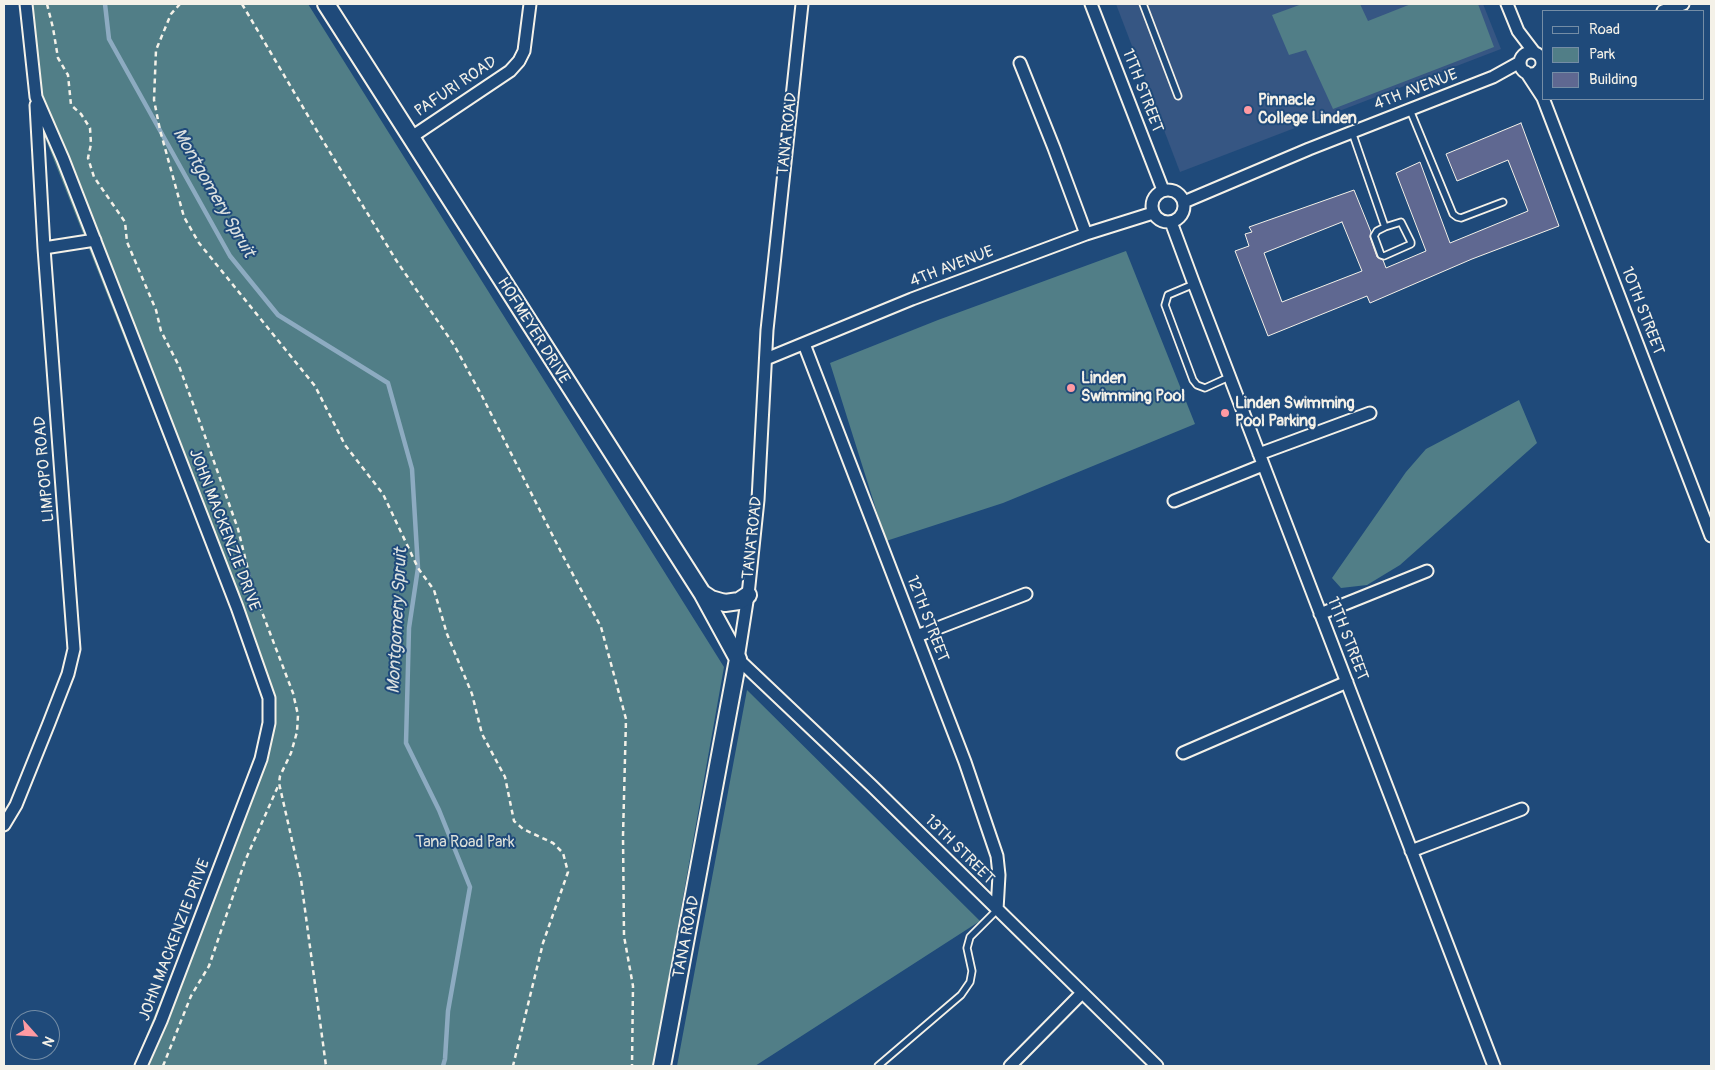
<!DOCTYPE html>
<style>
body{margin:0}
#map{position:relative;width:1715px;height:1070px;overflow:hidden;background:#1f4a7a;font-family:Pangolin,sans-serif}
canvas{display:block}
.frame{position:absolute;inset:0;border:5px solid #f4f1e8;pointer-events:none}
.legend{position:absolute;left:1542px;top:10px;width:162px;height:90px;box-sizing:border-box;background:#1f4a7a;border:1px solid #748da6;margin:0;padding:6px 9px;list-style:none;font-size:15px;color:#f4f1e8}
.legend li{display:flex;align-items:center;gap:10px;height:25px}
.legend b{width:25px;border:1px solid #748da6}
.north{position:absolute;left:10px;top:1010px;width:50px;height:50px;box-sizing:border-box;background:#1f4a7a;border:1px solid #748da6;border-radius:50%;rotate:116deg;font-size:14px;font-weight:700;line-height:20px;text-align:center;color:#f4f1e8}
.north::after{content:'';display:block;margin:auto;width:18px;height:22px;background:#ff9aa2;clip-path:polygon(50% 0,100% 100%,50% 72%,0 100%)}
</style>
<div id="map">
<canvas width="1715" height="1070"></canvas>
<div class="frame"></div>
<ul class="legend">
<li><b style="height:6px;background:#1f4a7a"></b>Road</li>
<li><b style="height:14px;background:#517e87"></b>Park</li>
<li><b style="height:14px;background:#5f6891"></b>Building</li>
</ul>
<div class="north">N</div>
</div>
<script>
const g = document.querySelector('canvas').getContext('2d');
g.lineJoin = 'round';
function fill(path, color) {
  g.fillStyle = color;
  g.fill(path, 'evenodd');
}
function shape(rows) {
  const path = new Path2D();
  for (const r of rows) {
    if (r.length === 3) {
      path.moveTo(r[0] + r[2], r[1]);
      path.arc(r[0], r[1], r[2], 0, 2 * Math.PI);
      continue;
    }
    path.moveTo(r[0], r[1]);
    for (let i = 2; i < r.length; i += 2) path.lineTo(r[i], r[i + 1]);
  }
  return path;
}
function stroke(path, color, width, dash) {
  g.strokeStyle = color;
  g.lineWidth = width;
  g.lineCap = dash ? 'butt' : 'round';
  g.setLineDash(dash || []);
  g.stroke(path);
}
function label(font, color, halo, rows, align = 'center') {
  g.font = font + ' Pangolin,sans-serif';
  g.lineWidth = 4;
  g.setLineDash([]);
  g.textBaseline = 'middle';
  g.strokeStyle = halo;
  g.fillStyle = color;
  for (const [text, x, y, turn = 0] of rows) {
    g.save();
    g.translate(x, y);
    g.rotate((+turn || 0) * Math.PI / 180);
    g.textAlign = isNaN(turn) ? turn : align;
    if (halo) g.strokeText(text, 0, 0);
    g.fillText(text, 0, 0);
    g.restore();
  }
}
fill(shape([
 [1116,4,1483,4,1501,49,1180,172]
]), '#365683');
fill(shape([
 [26,4,308,4,724,667,653,1066,134,1066,261,753,266,697,31,102],
 [1302,4,1360,4,1368,21,1411,4,1478,4,1494,47,1333,109,1306,50,1289,55,1272,15],
 [1126,251,1195,424,1003,503,886,541,830,363,938,320],
 [1519,400,1537,443,1400,565,1367,585,1341,588,1332,578,1406,472,1426,449],
 [747,690,980,921,755,1066,677,1066]
]), '#517e87');
stroke(shape([
 [105,4,109,39,230,256,278,315,388,383,412,469,418,568,409,628,406,743,439,810,470,887,448,1011,445,1059,443,1066]
]), '#8dabc1', 4.5);
const building = shape([
 [1521,123,1559,226,1472,259,1370,303,1367,296,1268,336,1235,251,1249,246,1245,234,1252,232,1249,227,1354,190,1371,232,1370,237,1377,257,1383,260,1386,268,1426,251,1396,173,1420,162,1450,243,1528,211,1508,160,1457,181,1446,154,1521,123],
 [1342,222,1362,271,1282,302,1264,253,1342,222]
]);
fill(building, '#5f6891');
stroke(building, '#f4f1e8', 1);
const service = shape([
 [1143,4,1178,96],
 [1410,110,1453,214,1457,217,1461,218,1503,202],
 [1352,132,1385,227,1401,222,1411,242,1411,244,1384,256,1381,255,1374,236,1377,231,1385,227],
 [1194,284,1168,295,1165,305,1193,380,1197,385,1205,388,1229,377],
 [878,1066,961,995,970,982,972,971,967,948,970,937,997,910]
]);
const minor = shape([
 [26,4,36,97,63,159,129,328,237,607,269,698,269,723,261,759,161,1021,141,1066],
 [802,4,767,330,758,500,748,595,738,659,872,786,1157,1066],
 [1091,4,1163,190],
 [1507,4,1518,31,1534,52],
 [1663,11,1683,4],
 [1531,63,11],
 [1020,63,1054,148,1086,234],
 [1539,70,1543,98,1711,536],
 [1526,72,1543,98],
 [410,138,510,71,519,61,524,51,530,4],
 [1168,206,16],
 [1184,202,1309,149,1493,77,1520,62],
 [1171,222,1194,284,1494,1066],
 [44,248,95,240],
 [804,344,965,762,997,856,999,875,997,910],
 [766,359,912,299,1086,234,1153,213],
 [1259,454,1370,413],
 [1174,501,1263,465],
 [1320,614,1427,571],
 [917,636,1026,594],
 [1183,753,1347,682],
 [4,825,16,805,49,723,68,674,74,649,44,248,36,105],
 [1411,851,1522,809],
 [1010,1066,1082,993]
]);
const secondary = shape([
 [326,4,702,593,738,659,662,1066],
 [702,593,711,599,725,603,739,601,748,595]
]);
stroke(service, '#f4f1e8', 9);
stroke(minor, '#f4f1e8', 15);
stroke(secondary, '#f4f1e8', 20);
stroke(shape([
 [47,4,53,28,58,58,68,75,71,105,81,114,90,128,91,144,88,158,94,177,125,222,127,242,156,310,161,331,179,366,202,428,238,529,252,586,293,693,298,715,297,732,291,753,280,776,279,783,301,880,326,1066],
 [180,4,171,14,156,50,154,100,160,130,184,217,199,243,315,386,345,445,383,494,418,568,434,590,447,634,472,694,482,734,505,777,514,821,523,829,553,843,563,853,568,872,543,943,513,1066],
 [242,4,317,131,396,260,454,345,482,396,562,554,601,627,626,719,623,836,624,936,633,986,632,1066],
 [163,1066,191,996,209,966,245,861,279,784]
]), '#f4f1e8', 2.5, [5, 4]);
stroke(service, '#1f4a7a', 5.5);
stroke(minor, '#1f4a7a', 11);
stroke(secondary, '#1f4a7a', 16);
for (const [x, y, r, color] of [
 [1248,110,5,"#ff9aa2"],
 [1071,388,5,"#ff9aa2"],
 [1225,413,5,"#ff9aa2"]
]) {
  const dot = new Path2D();
  dot.arc(x, y, r, 0, 2 * Math.PI);
  g.fillStyle = color;
  g.fill(dot);
  stroke(dot, '#1f4a7a', 2);
}
label('16px', '#f4f1e8', '#1f4a7a', [
 ["PAFURI ROAD",456,87,-34],
 ["4TH AVENUE",1416,90,-21],
 ["11TH STREET",1142,91,69],
 ["TANA ROAD",788,134,-84],
 ["4TH AVENUE",952,267,-21],
 ["10TH STREET",1642,311,69],
 ["HOFMEYER DRIVE",533,331,58],
 ["LIMPOPO ROAD",45,469,-95],
 ["JOHN MACKENZIE DRIVE",224,530,69],
 ["TANA ROAD",753,538,-84],
 ["12TH STREET",927,619,69],
 ["11TH STREET",1347,639,69],
 ["13TH STREET",959,850,45],
 ["TANA ROAD",687,937,-79],
 ["JOHN MACKENZIE DRIVE",175,940,-69]
]);
label('bold 16px', '#f4f1e8', '#1f4a7a', [
 ["Pinnacle",1258,101],
 ["College Linden",1258,119],
 ["Linden",1081,379],
 ["Swimming Pool",1081,397],
 ["Linden Swimming",1235,404],
 ["Pool Parking",1235,422]
], 'left');
label('16px', '#dce0d9', '#1f4a7a', [
 ["Tana Road Park",465,843]
]);
label('italic 18px', '#dadfde', '#1f4a7a', [
 ["Montgomery Spruit",213,193,60],
 ["Montgomery Spruit",398,621,-87]
]);
</script>
